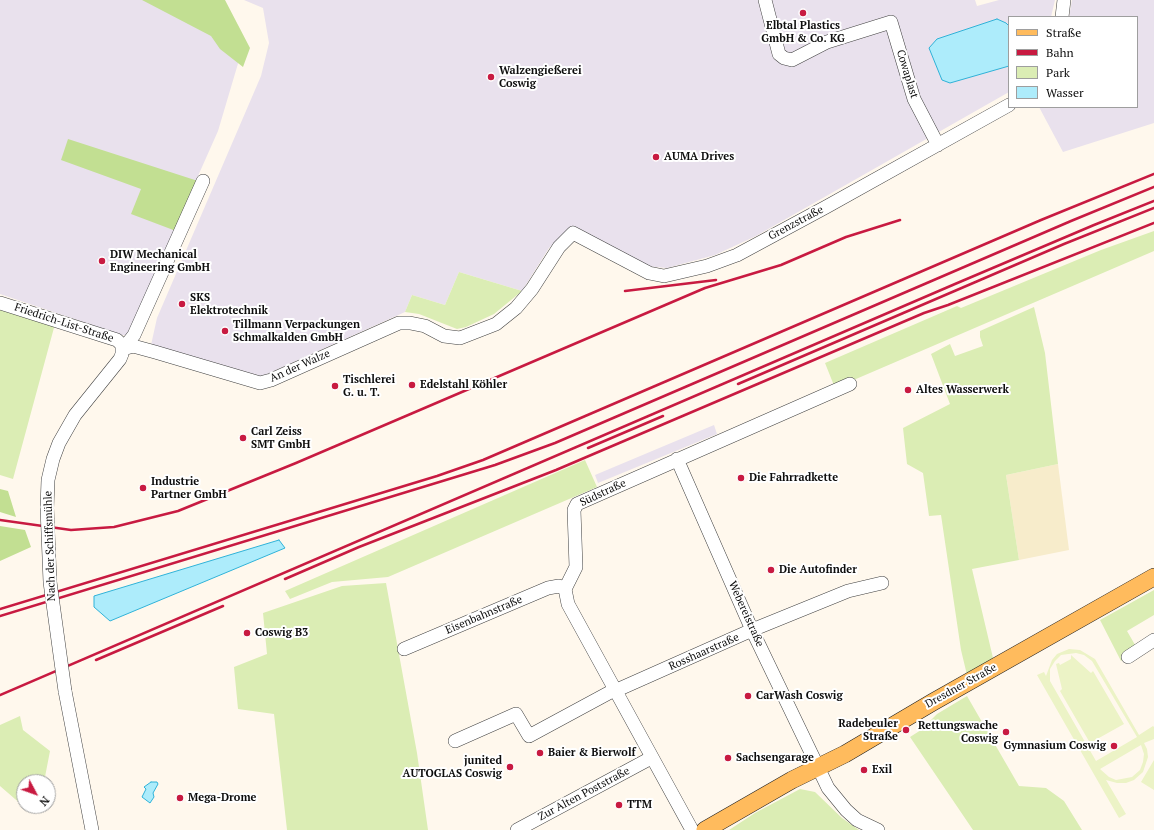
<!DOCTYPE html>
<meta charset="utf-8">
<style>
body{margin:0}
#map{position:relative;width:1154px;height:830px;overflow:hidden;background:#fff8ed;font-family:"PT Serif",serif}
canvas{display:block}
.legend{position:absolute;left:1008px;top:16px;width:130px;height:92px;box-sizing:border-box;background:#fff;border:1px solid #9e9e9e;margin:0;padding:5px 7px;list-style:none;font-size:12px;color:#0d0d0d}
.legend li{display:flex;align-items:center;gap:8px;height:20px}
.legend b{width:20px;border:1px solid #9e9e9e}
.north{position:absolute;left:16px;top:774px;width:40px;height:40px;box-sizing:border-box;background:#fff;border:1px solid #9e9e9e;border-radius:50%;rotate:131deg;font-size:11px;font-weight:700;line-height:16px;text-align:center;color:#0d0d0d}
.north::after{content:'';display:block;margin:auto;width:14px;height:18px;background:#c81a41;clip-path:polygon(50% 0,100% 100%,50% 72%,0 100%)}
</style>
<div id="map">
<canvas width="1154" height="830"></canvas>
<ul class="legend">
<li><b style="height:5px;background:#ffbb5d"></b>Straße</li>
<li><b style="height:5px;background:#c81a41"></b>Bahn</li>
<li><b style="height:11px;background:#dbedb4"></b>Park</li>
<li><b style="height:11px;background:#adecfb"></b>Wasser</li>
</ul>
<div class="north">N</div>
</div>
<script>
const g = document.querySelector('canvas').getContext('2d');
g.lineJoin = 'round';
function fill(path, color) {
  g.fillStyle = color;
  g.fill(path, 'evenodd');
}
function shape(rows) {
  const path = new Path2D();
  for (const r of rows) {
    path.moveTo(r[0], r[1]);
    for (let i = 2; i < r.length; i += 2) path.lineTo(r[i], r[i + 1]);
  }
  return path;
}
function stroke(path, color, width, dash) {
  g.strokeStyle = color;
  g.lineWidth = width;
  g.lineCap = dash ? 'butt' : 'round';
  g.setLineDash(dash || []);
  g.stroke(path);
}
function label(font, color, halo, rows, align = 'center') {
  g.font = font + ' "PT Serif",serif';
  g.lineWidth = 4;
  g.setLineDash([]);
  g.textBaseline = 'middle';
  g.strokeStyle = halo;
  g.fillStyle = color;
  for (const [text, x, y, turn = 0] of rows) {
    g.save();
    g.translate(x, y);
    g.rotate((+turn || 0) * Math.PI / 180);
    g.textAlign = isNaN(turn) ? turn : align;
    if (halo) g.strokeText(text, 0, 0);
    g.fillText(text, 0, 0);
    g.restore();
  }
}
fill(shape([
 [0,0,162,0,245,40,218,131,146,293,132,336,122,335,0,294],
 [244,0,975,0,977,6,999,0,1055,0,1051,17,1009,17,1009,92,756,236,715,255,667,268,645,266,576,227,565,234,549,248,522,291,459,272,445,305,412,295,405,312,254,380,151,345,157,318,261,76,269,43,263,8],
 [1072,0,1154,0,1154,123,1063,152,1039,107,1137,107,1137,17,1069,17],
 [714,425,717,434,598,483,595,475]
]), '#e9e1ed');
fill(shape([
 [1058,464,1069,550,1019,560,1006,475]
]), '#f7eccb');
fill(shape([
 [1154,231,1154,251,835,388,825,363,957,306,961,308,1101,250],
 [459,272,522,291,494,314,466,327,457,329,419,314,405,312,412,295,445,305],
 [1034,307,1045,353,1058,464,1006,475,1019,560,972,569,993,658,967,675,961,650,941,515,929,516,923,473,907,464,903,428,950,404,931,354,950,344,955,356,983,346,980,337,980,331],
 [0,308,55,324,13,479,0,475],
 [585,460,597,487,388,577,332,582,290,599,285,591],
 [386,583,417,753,428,830,287,830,274,714,238,709,234,667,267,654,263,613,342,586],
 [1154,590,1154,615,1127,631,1138,650,1121,661,1100,620],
 [967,696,1019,786,1046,788,1064,801,1082,830,973,830,910,737,921,730,937,714],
 [20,716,23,730,50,751,44,782,24,782,24,806,37,806,30,812,0,786,0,725],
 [800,789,815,792,842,818,859,830,729,830,755,813]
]), '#dbedb4');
fill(shape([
 [142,0,225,0,250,48,243,67,220,49,211,36],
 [68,139,198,181,176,231,131,214,141,189,61,160],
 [0,489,8,491,16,517,0,512],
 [0,526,25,530,31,547,0,561]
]), '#c2df92');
fill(shape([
 [1069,649,1080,650,1095,659,1139,735,1153,726,1154,727,1154,739,1144,743,1147,749,1148,757,1143,772,1134,780,1126,783,1117,783,1106,780,1126,814,1119,818,1037,675,1044,672,1046,676,1052,660,1057,654],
 [1076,653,1084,655,1092,661,1137,737,1096,761,1050,681,1050,669,1055,661,1061,655],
 [1141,745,1144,754,1143,762,1140,770,1132,777,1116,780,1109,777,1100,769],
 [1071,655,1091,673,1093,671,1124,724,1090,743,1060,691,1062,689,1056,664,1059,663,1060,665,1071,659],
 [1154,760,1154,790,1141,782]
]), '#ecf3c6');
const water = shape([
 [997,19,1006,23,1009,26,1009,66,950,83,942,80,929,48,937,39,997,19],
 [279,540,285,548,110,621,94,607,94,596,279,540],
 [151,782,157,782,158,784,153,793,154,797,150,803,142,797,146,789,144,787,151,782]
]);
fill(water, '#adecfb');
stroke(water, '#2fb2d8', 1);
const minor = shape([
 [765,0,779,54,784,58,792,60,827,42,891,22,914,99,938,145],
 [1062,17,1064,0],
 [0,303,117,340,122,345,122,354,120,359,75,415,59,443,53,459,48,480,47,508],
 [123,349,133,346,155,352,260,383,271,380,399,323,410,323,425,326,444,336,460,338,496,324,516,308,532,289,559,247,573,233,649,273,664,276,707,266,737,255,826,207,1009,105],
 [123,349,134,335,203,181],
 [677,459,752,630,828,788,846,810,857,820,878,830],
 [404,649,548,588,559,586,565,589],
 [1128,657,1154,640],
 [617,690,752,630,848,591,882,583],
 [65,691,92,830],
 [455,741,516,714,529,736,616,689],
 [517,830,651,758],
 [692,830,568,604,565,589,576,567,574,510,577,504,850,384]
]);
const major = shape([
 [705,830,792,780,845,754,933,702,1154,577]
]);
stroke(minor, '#404040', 14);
stroke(major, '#1e1e1e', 18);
stroke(minor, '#fff', 13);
stroke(major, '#ffbb5d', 17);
stroke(shape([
 [625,291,716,280],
 [738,384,1064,244,1154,208],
 [588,448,663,416],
 [0,520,71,530,114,527,178,511,296,463,705,288,781,265,846,237,900,220],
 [285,579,359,547,556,470,924,313,948,305,1154,223],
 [0,609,437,476,483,460,1041,220,1154,174],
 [0,616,495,465,555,443,1071,221,1154,187],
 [96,660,223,606],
 [0,695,955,284,1094,225,1154,201]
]), '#c81a41', 2.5);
const minorBridge = shape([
 [47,508,50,582,65,691]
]);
stroke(minorBridge, '#404040', 14, []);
stroke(minorBridge, '#fff', 13);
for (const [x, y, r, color] of [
 [803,13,4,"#c81a41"],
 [491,77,4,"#c81a41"],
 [656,157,4,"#c81a41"],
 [102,261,4,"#c81a41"],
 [182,304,4,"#c81a41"],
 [225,331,4,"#c81a41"],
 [412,385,4,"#c81a41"],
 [335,386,4,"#c81a41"],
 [908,390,4,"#c81a41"],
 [243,438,4,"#c81a41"],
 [741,478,4,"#c81a41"],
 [143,488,4,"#c81a41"],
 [771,570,4,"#c81a41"],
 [247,633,4,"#c81a41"],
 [748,696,4,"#c81a41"],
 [906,730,4,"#c81a41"],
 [1006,732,4,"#c81a41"],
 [1114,746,4,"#c81a41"],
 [540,753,4,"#c81a41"],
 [728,758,4,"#c81a41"],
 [510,767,4,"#c81a41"],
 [864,770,4,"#c81a41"],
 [180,798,4,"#c81a41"],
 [619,805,4,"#c81a41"]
]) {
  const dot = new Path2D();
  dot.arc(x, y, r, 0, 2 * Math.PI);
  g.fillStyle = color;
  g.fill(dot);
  stroke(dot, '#fff', 1.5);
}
label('bold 11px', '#0d0d0d', '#fff', [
 ["Elbtal Plastics",803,26,"center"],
 ["GmbH & Co. KG",803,39,"center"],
 ["Walzengießerei",499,71],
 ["Coswig",499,84],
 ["AUMA Drives",664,157],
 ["DIW Mechanical",110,255],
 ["Engineering GmbH",110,268],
 ["SKS",190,298],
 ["Elektrotechnik",190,311],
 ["Tillmann Verpackungen",233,325],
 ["Schmalkalden GmbH",233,338],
 ["Tischlerei",343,380],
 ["G. u. T.",343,393],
 ["Edelstahl Köhler",420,385],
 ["Altes Wasserwerk",916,390],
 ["Carl Zeiss",251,432],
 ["SMT GmbH",251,445],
 ["Die Fahrradkette",749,478],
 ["Industrie",151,482],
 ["Partner GmbH",151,495],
 ["Die Autofinder",779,570],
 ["Coswig B3",255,633],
 ["CarWash Coswig",756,696],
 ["Radebeuler",898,724,"right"],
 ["Straße",898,737,"right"],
 ["Rettungswache",998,726,"right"],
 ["Coswig",998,739,"right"],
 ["Gymnasium Coswig",1106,746,"right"],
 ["Baier & Bierwolf",548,753],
 ["Sachsengarage",736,758],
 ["junited",502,761,"right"],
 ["AUTOGLAS Coswig",502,774,"right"],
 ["Exil",872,770],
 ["Mega-Drome",188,798],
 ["TTM",627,805]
], 'left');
label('11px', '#0d0d0d', '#fff', [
 ["Cowaplast",907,74,73],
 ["Grenzstraße",796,223,-28],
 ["Friedrich-List-Straße",64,323,18],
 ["An der Walze",300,366,-24],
 ["Südstraße",603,493,-25],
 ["Nach der Schiffsmühle",50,546,-92],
 ["Webereistraße",746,614,66],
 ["Eisenbahnstraße",484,615,-23],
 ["Rosshaarstraße",704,652,-24],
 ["Dresdner Straße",961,686,-29],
 ["Zur Alten Poststraße",584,794,-28]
]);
</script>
